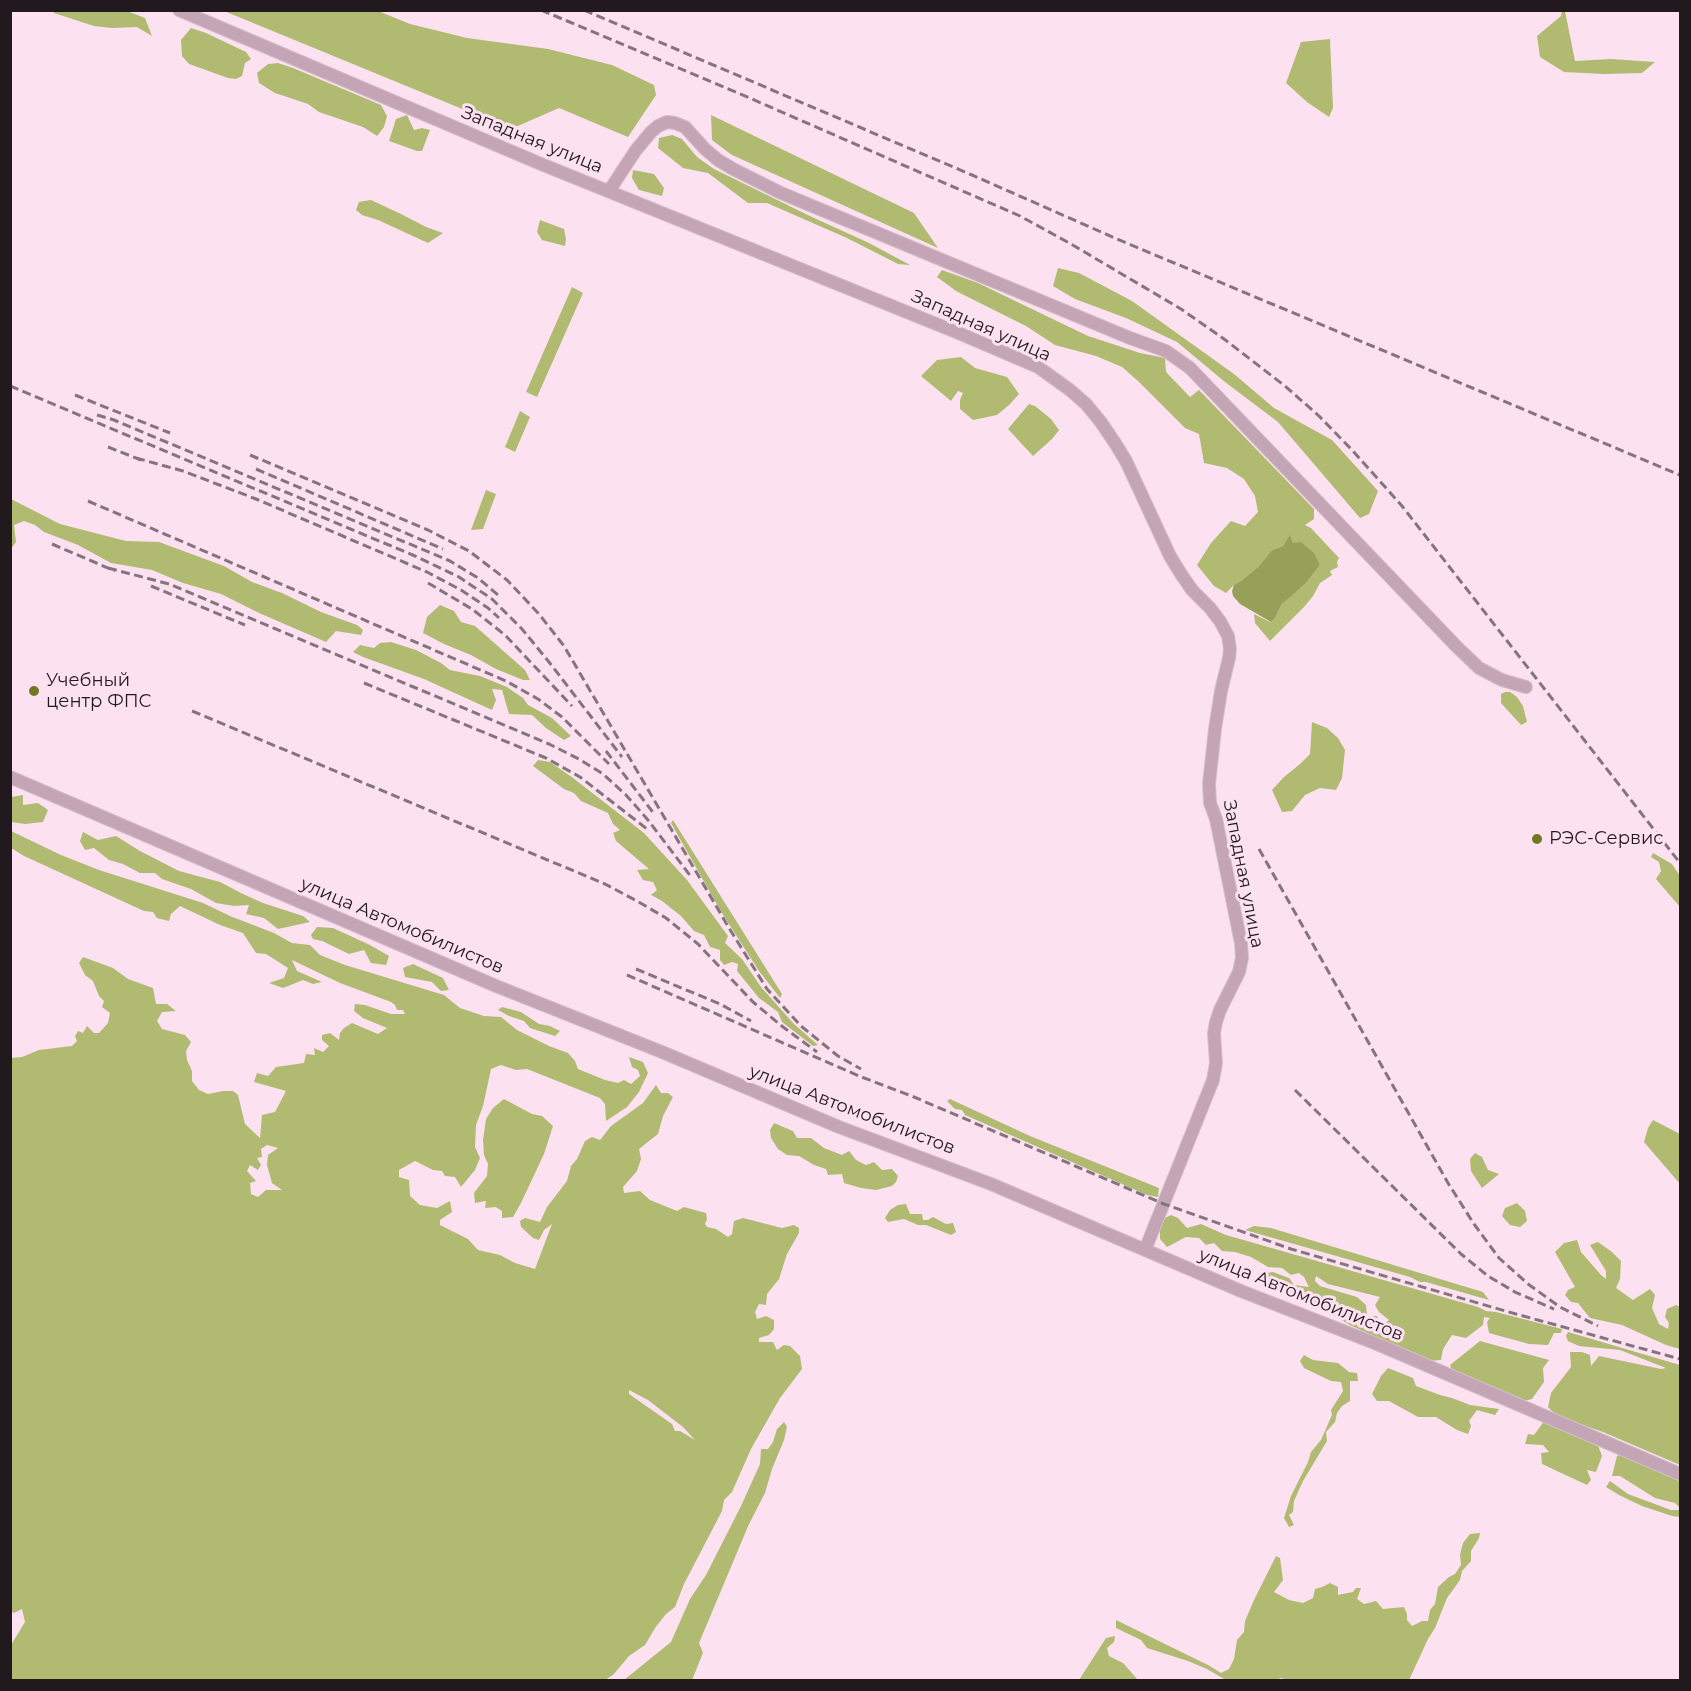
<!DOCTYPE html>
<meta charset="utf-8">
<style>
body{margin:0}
#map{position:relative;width:1691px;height:1691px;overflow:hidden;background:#fce2f1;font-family:Montserrat,sans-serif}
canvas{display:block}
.frame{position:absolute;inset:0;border:12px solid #22191e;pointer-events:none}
</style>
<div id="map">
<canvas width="1691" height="1691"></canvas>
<div class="frame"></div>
</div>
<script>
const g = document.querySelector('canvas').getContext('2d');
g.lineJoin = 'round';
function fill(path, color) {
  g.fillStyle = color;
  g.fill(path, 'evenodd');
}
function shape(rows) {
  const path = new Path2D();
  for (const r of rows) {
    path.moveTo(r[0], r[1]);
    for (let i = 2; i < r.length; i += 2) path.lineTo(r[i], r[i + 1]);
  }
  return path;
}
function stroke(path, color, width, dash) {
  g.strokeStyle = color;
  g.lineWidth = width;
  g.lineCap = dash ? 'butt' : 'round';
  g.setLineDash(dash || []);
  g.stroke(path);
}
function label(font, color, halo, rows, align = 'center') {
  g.font = font + ' Montserrat,sans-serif';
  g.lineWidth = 6;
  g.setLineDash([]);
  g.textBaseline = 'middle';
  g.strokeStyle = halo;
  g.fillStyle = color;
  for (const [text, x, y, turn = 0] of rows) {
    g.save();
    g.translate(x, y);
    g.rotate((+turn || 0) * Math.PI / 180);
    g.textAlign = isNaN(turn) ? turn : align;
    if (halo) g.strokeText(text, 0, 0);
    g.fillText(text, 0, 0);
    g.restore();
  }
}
fill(shape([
 [53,11,127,11,145,18,152,36,137,27,112,28,94,26,54,13],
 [224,11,378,11,410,24,467,38,548,49,612,65,654,85,656,95,628,137,559,108,511,129],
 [1562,11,1565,11,1575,61,1611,59,1655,62,1642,73,1604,74,1564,72,1540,57,1537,36,1561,16],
 [191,28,206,33,246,52,251,59,245,63,242,76,236,79,228,78,189,64,182,56,181,40],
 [1330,39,1333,108,1329,117,1307,102,1286,83,1301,42],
 [278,63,293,68,381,105,387,116,384,127,377,136,363,127,319,112,308,104,275,93,259,83,257,73,268,64],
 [407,115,414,130,422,128,430,130,422,151,417,151,389,141,396,119],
 [711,115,914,213,938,248,732,155,712,140],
 [672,135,682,139,697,157,714,169,812,217,869,243,910,265,898,264,847,238,767,203,748,203,708,173,683,168,658,148,659,138],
 [633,170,654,174,664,188,662,196,639,190,632,178],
 [371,200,401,214,426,227,443,233,428,243,378,220,362,215,356,210,359,202],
 [540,220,564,229,566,239,565,246,542,240,537,232],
 [1058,268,1079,273,1132,301,1234,374,1274,408,1332,440,1378,491,1369,514,1360,518,1278,422,1225,382,1177,342,1126,318,1075,299,1053,286],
 [942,270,978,283,1088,336,1140,353,1165,358,1166,372,1190,397,1199,390,1314,509,1314,519,1305,525,1311,528,1339,558,1337,562,1338,567,1330,571,1332,575,1320,583,1313,596,1304,607,1270,641,1255,623,1254,614,1270,622,1275,618,1282,604,1292,596,1307,582,1320,565,1293,543,1290,536,1283,546,1272,550,1258,567,1241,581,1234,585,1226,593,1214,586,1197,565,1211,543,1231,521,1245,526,1258,512,1255,496,1244,479,1227,468,1204,463,1199,434,1185,428,1138,381,1122,367,1096,356,1055,345,1026,326,956,291,937,277],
 [572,287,583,293,537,397,526,392],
 [961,357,975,368,1007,377,1019,394,1009,405,997,415,973,420,960,409,960,400,963,393,958,391,951,401,921,376,937,360],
 [1029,404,1035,406,1051,419,1059,430,1052,439,1033,456,1008,429],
 [520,411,530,417,515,452,505,447],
 [486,490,496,494,483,529,471,530],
 [11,499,60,524,126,541,159,542,224,566,252,582,282,593,321,612,357,625,363,630,361,635,336,631,326,642,259,613,221,594,183,583,152,570,111,563,78,545,44,532,35,525,24,521,14,525,16,542,11,549],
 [440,605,454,611,461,622,475,626,525,670,530,680,523,680,496,669,471,655,444,644,423,633,427,617],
 [391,642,416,650,441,663,450,670,480,676,507,687,523,698,528,705,552,718,571,736,564,740,546,728,532,715,509,714,502,690,492,689,496,700,492,710,424,679,363,657,353,652,360,645,374,648,380,643],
 [1505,692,1510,692,1517,697,1523,706,1527,722,1521,725,1501,703,1501,694],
 [1312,722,1327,728,1338,738,1345,750,1342,778,1336,790,1320,788,1305,795,1292,811,1282,812,1272,790,1284,777,1300,764,1310,754],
 [538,760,550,762,573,778,644,833,687,880,728,936,725,943,742,959,761,987,794,1024,818,1045,813,1046,782,1022,778,1012,759,998,737,971,738,964,732,962,724,965,720,960,720,950,710,947,704,935,694,931,681,916,662,901,651,895,657,890,653,882,643,880,637,870,649,869,616,841,613,833,620,830,613,824,608,813,581,801,574,793,564,789,533,766],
 [23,795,23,805,38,803,48,810,43,822,25,824,11,822,11,797],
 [673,820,782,994,780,998,759,971,720,910,671,823],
 [11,831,61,855,99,870,203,903,230,916,274,933,292,943,310,945,320,955,345,965,444,995,460,1008,484,1016,501,1017,517,1030,549,1046,568,1053,575,1061,578,1069,605,1080,618,1083,624,1080,631,1084,640,1076,638,1070,632,1067,629,1057,643,1062,648,1073,639,1092,627,1107,606,1121,605,1104,600,1098,527,1069,516,1070,501,1065,491,1069,483,1106,476,1125,475,1147,480,1158,475,1170,461,1187,455,1177,445,1176,442,1171,433,1170,415,1161,399,1170,399,1177,409,1180,410,1196,420,1205,437,1208,450,1201,452,1212,440,1220,440,1225,468,1239,478,1250,500,1255,515,1263,535,1269,552,1224,544,1230,539,1240,533,1238,521,1227,520,1221,525,1218,540,1222,547,1207,567,1181,571,1166,577,1159,585,1141,592,1137,600,1140,611,1126,643,1103,656,1085,661,1093,668,1093,673,1097,663,1116,658,1134,639,1149,641,1159,637,1171,623,1187,624,1193,640,1191,650,1200,677,1211,684,1207,706,1213,707,1219,705,1224,707,1227,716,1229,728,1237,732,1234,734,1221,743,1218,782,1228,794,1225,799,1228,799,1233,787,1254,779,1279,767,1294,766,1305,759,1304,755,1312,757,1319,766,1316,774,1320,774,1329,769,1335,759,1338,759,1342,773,1342,777,1350,784,1345,790,1346,800,1356,802,1369,780,1398,751,1449,732,1492,724,1500,722,1511,684,1584,675,1607,666,1614,655,1628,645,1645,629,1656,613,1675,605,1680,11,1680,11,1645,25,1622,22,1609,14,1613,10,1611,11,1058,22,1057,39,1050,72,1046,77,1041,75,1036,78,1031,83,1033,87,1026,94,1033,99,1033,108,1023,110,1013,102,1007,104,1001,99,996,93,981,85,975,79,963,83,957,113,968,128,979,153,988,156,1004,167,1004,176,1011,162,1012,157,1021,162,1029,185,1035,191,1042,186,1051,187,1060,192,1071,192,1081,199,1090,208,1094,223,1091,233,1091,238,1095,245,1124,260,1138,262,1115,275,1112,286,1091,254,1082,257,1073,268,1076,276,1067,304,1063,306,1054,315,1055,314,1048,323,1052,329,1046,322,1040,322,1035,330,1033,339,1040,340,1033,344,1028,352,1023,378,1034,387,1028,363,1018,354,1011,355,1004,365,1005,391,1014,405,1014,403,1010,397,1010,395,1005,391,1002,340,983,292,960,297,971,322,982,313,984,303,980,283,988,269,983,284,978,288,968,266,954,256,953,243,933,220,925,180,906,171,914,169,921,157,918,153,912,144,911,24,856,11,848],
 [267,1145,278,1148,268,1155,267,1165,272,1183,282,1190,266,1190,258,1197,251,1194,250,1183,256,1181,247,1171,250,1165,258,1170,261,1165,257,1158,262,1157,261,1149],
 [629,1390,648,1400,683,1427,695,1440,680,1431,675,1431,672,1424,629,1394],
 [83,832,98,840,116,836,140,851,179,871,220,882,243,894,263,903,303,916,310,922,278,929,264,918,246,914,249,905,234,906,216,903,191,889,162,879,155,873,140,873,123,864,109,860,94,848,85,850,80,841],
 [1653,853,1672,864,1680,876,1680,907,1656,879,1661,871,1659,862,1651,857],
 [317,927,333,928,370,945,389,956,386,965,371,963,364,950,349,954,322,941,313,939,311,935],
 [413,964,443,978,449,990,441,991,432,982,405,977,403,968],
 [502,1007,521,1012,539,1024,550,1026,560,1031,555,1036,530,1028,524,1021,509,1016,498,1010],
 [504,1099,532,1114,542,1116,553,1126,544,1154,521,1203,513,1217,502,1218,502,1211,496,1207,485,1208,486,1201,475,1203,474,1193,487,1176,488,1164,484,1155,483,1140,486,1119,493,1108],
 [950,1099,1030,1136,1159,1188,1158,1197,1147,1195,965,1115,962,1110,955,1109,947,1101],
 [1653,1120,1680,1134,1680,1184,1644,1142,1648,1128],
 [774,1123,793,1131,797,1138,811,1138,824,1148,842,1155,849,1151,856,1160,866,1165,874,1162,882,1170,892,1169,898,1176,896,1182,892,1186,876,1190,861,1188,844,1183,842,1174,828,1175,826,1169,814,1165,799,1156,787,1155,778,1149,771,1138,770,1130],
 [1475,1153,1482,1157,1488,1170,1499,1174,1482,1188,1471,1171,1470,1159],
 [1517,1203,1525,1211,1527,1221,1520,1227,1510,1225,1502,1216,1505,1208],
 [906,1204,910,1214,922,1214,923,1220,928,1220,933,1217,946,1224,953,1223,956,1232,951,1235,926,1225,918,1225,904,1219,888,1222,885,1218,890,1210,898,1205],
 [1171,1215,1178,1218,1187,1228,1201,1224,1226,1235,1478,1307,1486,1311,1496,1312,1562,1329,1561,1333,1554,1333,1548,1345,1529,1344,1489,1333,1487,1322,1490,1318,1484,1317,1483,1325,1466,1338,1452,1335,1443,1349,1441,1360,1428,1361,1350,1325,1333,1315,1312,1300,1286,1290,1272,1281,1265,1273,1273,1272,1289,1278,1294,1285,1309,1287,1304,1277,1299,1273,1291,1275,1282,1268,1268,1267,1251,1257,1235,1252,1222,1251,1214,1243,1206,1245,1199,1238,1186,1237,1167,1247,1160,1239,1160,1228,1165,1218],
 [1316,1276,1328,1284,1380,1297,1375,1305,1379,1312,1389,1320,1384,1324,1379,1322,1377,1316,1367,1316,1366,1305,1357,1297,1320,1286,1315,1281],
 [1254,1226,1271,1228,1483,1292,1489,1300,1426,1282,1420,1282,1410,1277,1245,1230],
 [1577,1240,1581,1252,1601,1275,1606,1279,1606,1271,1590,1245,1598,1242,1612,1252,1621,1261,1620,1279,1616,1288,1633,1300,1650,1289,1655,1295,1652,1308,1659,1324,1668,1329,1669,1323,1665,1317,1667,1309,1676,1305,1680,1307,1680,1349,1666,1345,1622,1325,1590,1318,1578,1303,1571,1302,1565,1295,1568,1290,1575,1287,1555,1252,1564,1243],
 [1568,1332,1680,1365,1680,1465,1603,1432,1557,1416,1548,1407,1551,1393,1571,1367,1570,1352,1582,1352,1590,1355,1591,1366,1599,1356,1661,1369,1666,1368,1620,1350,1579,1346,1568,1341,1566,1336],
 [1480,1341,1549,1360,1543,1368,1544,1382,1532,1399,1524,1401,1453,1373,1450,1365],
 [1304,1355,1313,1360,1338,1363,1349,1372,1357,1373,1358,1381,1350,1381,1350,1401,1342,1406,1337,1413,1335,1422,1326,1432,1327,1441,1303,1481,1294,1501,1293,1512,1289,1515,1294,1525,1289,1527,1284,1518,1291,1496,1308,1462,1311,1452,1321,1440,1332,1415,1331,1410,1343,1391,1341,1382,1331,1381,1304,1368,1300,1361],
 [1388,1368,1413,1378,1416,1386,1440,1395,1452,1398,1470,1405,1499,1409,1495,1415,1477,1410,1469,1421,1471,1426,1468,1434,1457,1430,1436,1417,1418,1417,1389,1401,1377,1401,1372,1394,1381,1376],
 [1545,1420,1597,1443,1602,1456,1596,1472,1587,1470,1591,1480,1587,1485,1542,1464,1541,1453,1549,1452,1543,1445,1525,1444,1528,1434,1534,1435],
 [784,1422,787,1427,784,1440,772,1469,765,1493,749,1524,699,1643,703,1653,692,1680,624,1680,671,1642,690,1599,706,1575,741,1506,760,1464,761,1449,768,1449,773,1442,777,1429],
 [1625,1452,1643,1465,1680,1479,1680,1508,1675,1503,1655,1498,1620,1476,1612,1476,1617,1456],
 [1610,1481,1628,1494,1671,1510,1680,1510,1680,1517,1672,1516,1642,1506,1619,1495,1606,1487],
 [1480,1533,1479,1538,1471,1551,1471,1561,1462,1571,1460,1580,1447,1598,1435,1628,1428,1639,1409,1680,1291,1680,1280,1678,1278,1680,1226,1680,1207,1669,1188,1661,1147,1648,1141,1640,1116,1628,1116,1620,1208,1665,1221,1673,1229,1669,1234,1659,1237,1640,1244,1632,1245,1621,1254,1600,1276,1556,1280,1558,1283,1580,1274,1592,1289,1600,1303,1603,1313,1598,1315,1589,1322,1587,1330,1583,1338,1587,1338,1595,1353,1592,1356,1588,1361,1588,1357,1599,1364,1604,1376,1601,1383,1609,1404,1607,1407,1614,1407,1620,1412,1626,1422,1621,1428,1621,1430,1610,1435,1604,1438,1587,1449,1577,1455,1574,1461,1565,1460,1555,1463,1543,1470,1534],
 [1115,1636,1114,1642,1107,1648,1109,1656,1123,1663,1138,1680,1079,1680,1106,1638]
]), '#b0ba70');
fill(shape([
 [1290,535,1293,543,1301,542,1314,553,1320,565,1307,582,1292,596,1282,604,1275,618,1271,622,1240,604,1233,596,1232,591,1234,585,1241,581,1258,567,1272,550,1283,546]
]), '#97a057');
const street = shape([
 [179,10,541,164,961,334,1038,367,1070,390,1086,404,1100,421,1115,443,1126,461,1170,556,1181,574,1192,590,1210,608,1220,621,1228,636,1230,649,1229,658,1221,691,1215,729,1209,784,1210,803,1216,819,1241,943,1242,958,1239,972,1220,1010,1216,1022,1214,1033,1216,1063,1213,1080,1145,1250],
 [609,191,636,150,651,132,658,126,667,122,675,123,685,127,705,149,718,160,733,169,781,193,1130,338,1166,351,1190,368,1457,647,1479,668,1502,680,1526,687],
 [10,777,496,986,662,1052,839,1127,991,1184,1241,1291,1377,1344,1680,1474]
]);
stroke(street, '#d5becb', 14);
stroke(street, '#c4a5b6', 12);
stroke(shape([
 [541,10,752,99,1020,216,1071,244,1181,309,1224,339,1285,386,1319,416,1353,451,1402,506,1680,863],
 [584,10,972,175,1117,239,1680,475],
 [10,386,415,556,459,577,492,599,522,629,549,662,622,757],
 [75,395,170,433],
 [97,415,114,420,450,561,478,578,498,595],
 [108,447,141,460],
 [250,455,428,530,469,551,507,580,539,614,564,646,729,928,767,989,801,1026,838,1056,861,1069],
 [136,458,183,471,256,499,427,572,461,590,488,608,499,618],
 [256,469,443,549],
 [88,501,506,681,538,699,562,717,609,764],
 [52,544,115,571],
 [108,568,169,584,549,744,579,759,603,774,626,795,648,820,692,878],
 [428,583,472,609,505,635,572,706],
 [151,586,245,625],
 [364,683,546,758,580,777,647,829],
 [192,711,605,884,637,901,666,918,698,944,753,1002,783,1027,817,1052],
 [606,751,655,815],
 [1259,849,1448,1183,1474,1224,1499,1258,1528,1284,1560,1307,1598,1326],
 [636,969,720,1004,751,1021],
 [627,975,859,1076,914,1097,1164,1204,1291,1249,1516,1314,1680,1359],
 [1295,1090,1461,1254,1488,1276,1515,1292,1554,1309]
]), '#85747e', 3, [9, 4.5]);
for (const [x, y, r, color] of [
 [34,691,6,"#6f7822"],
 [1537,839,6,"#6f7822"]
]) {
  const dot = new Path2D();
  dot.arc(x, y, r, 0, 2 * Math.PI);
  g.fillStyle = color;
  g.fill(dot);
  stroke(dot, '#fce2f1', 2);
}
label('18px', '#22191e', '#fce2f1', [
 ["Западная улица",532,140,22],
 ["Западная улица",981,326,24],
 ["Западная улица",1243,874,79],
 ["улица Автомобилистов",402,926,23],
 ["улица Автомобилистов",852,1110,21],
 ["улица Автомобилистов",1301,1295,22]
]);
label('18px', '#22191e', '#fce2f1', [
 ["Учебный",46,681],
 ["центр ФПС",46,702],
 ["РЭС-Сервис",1549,839]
], 'left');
</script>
